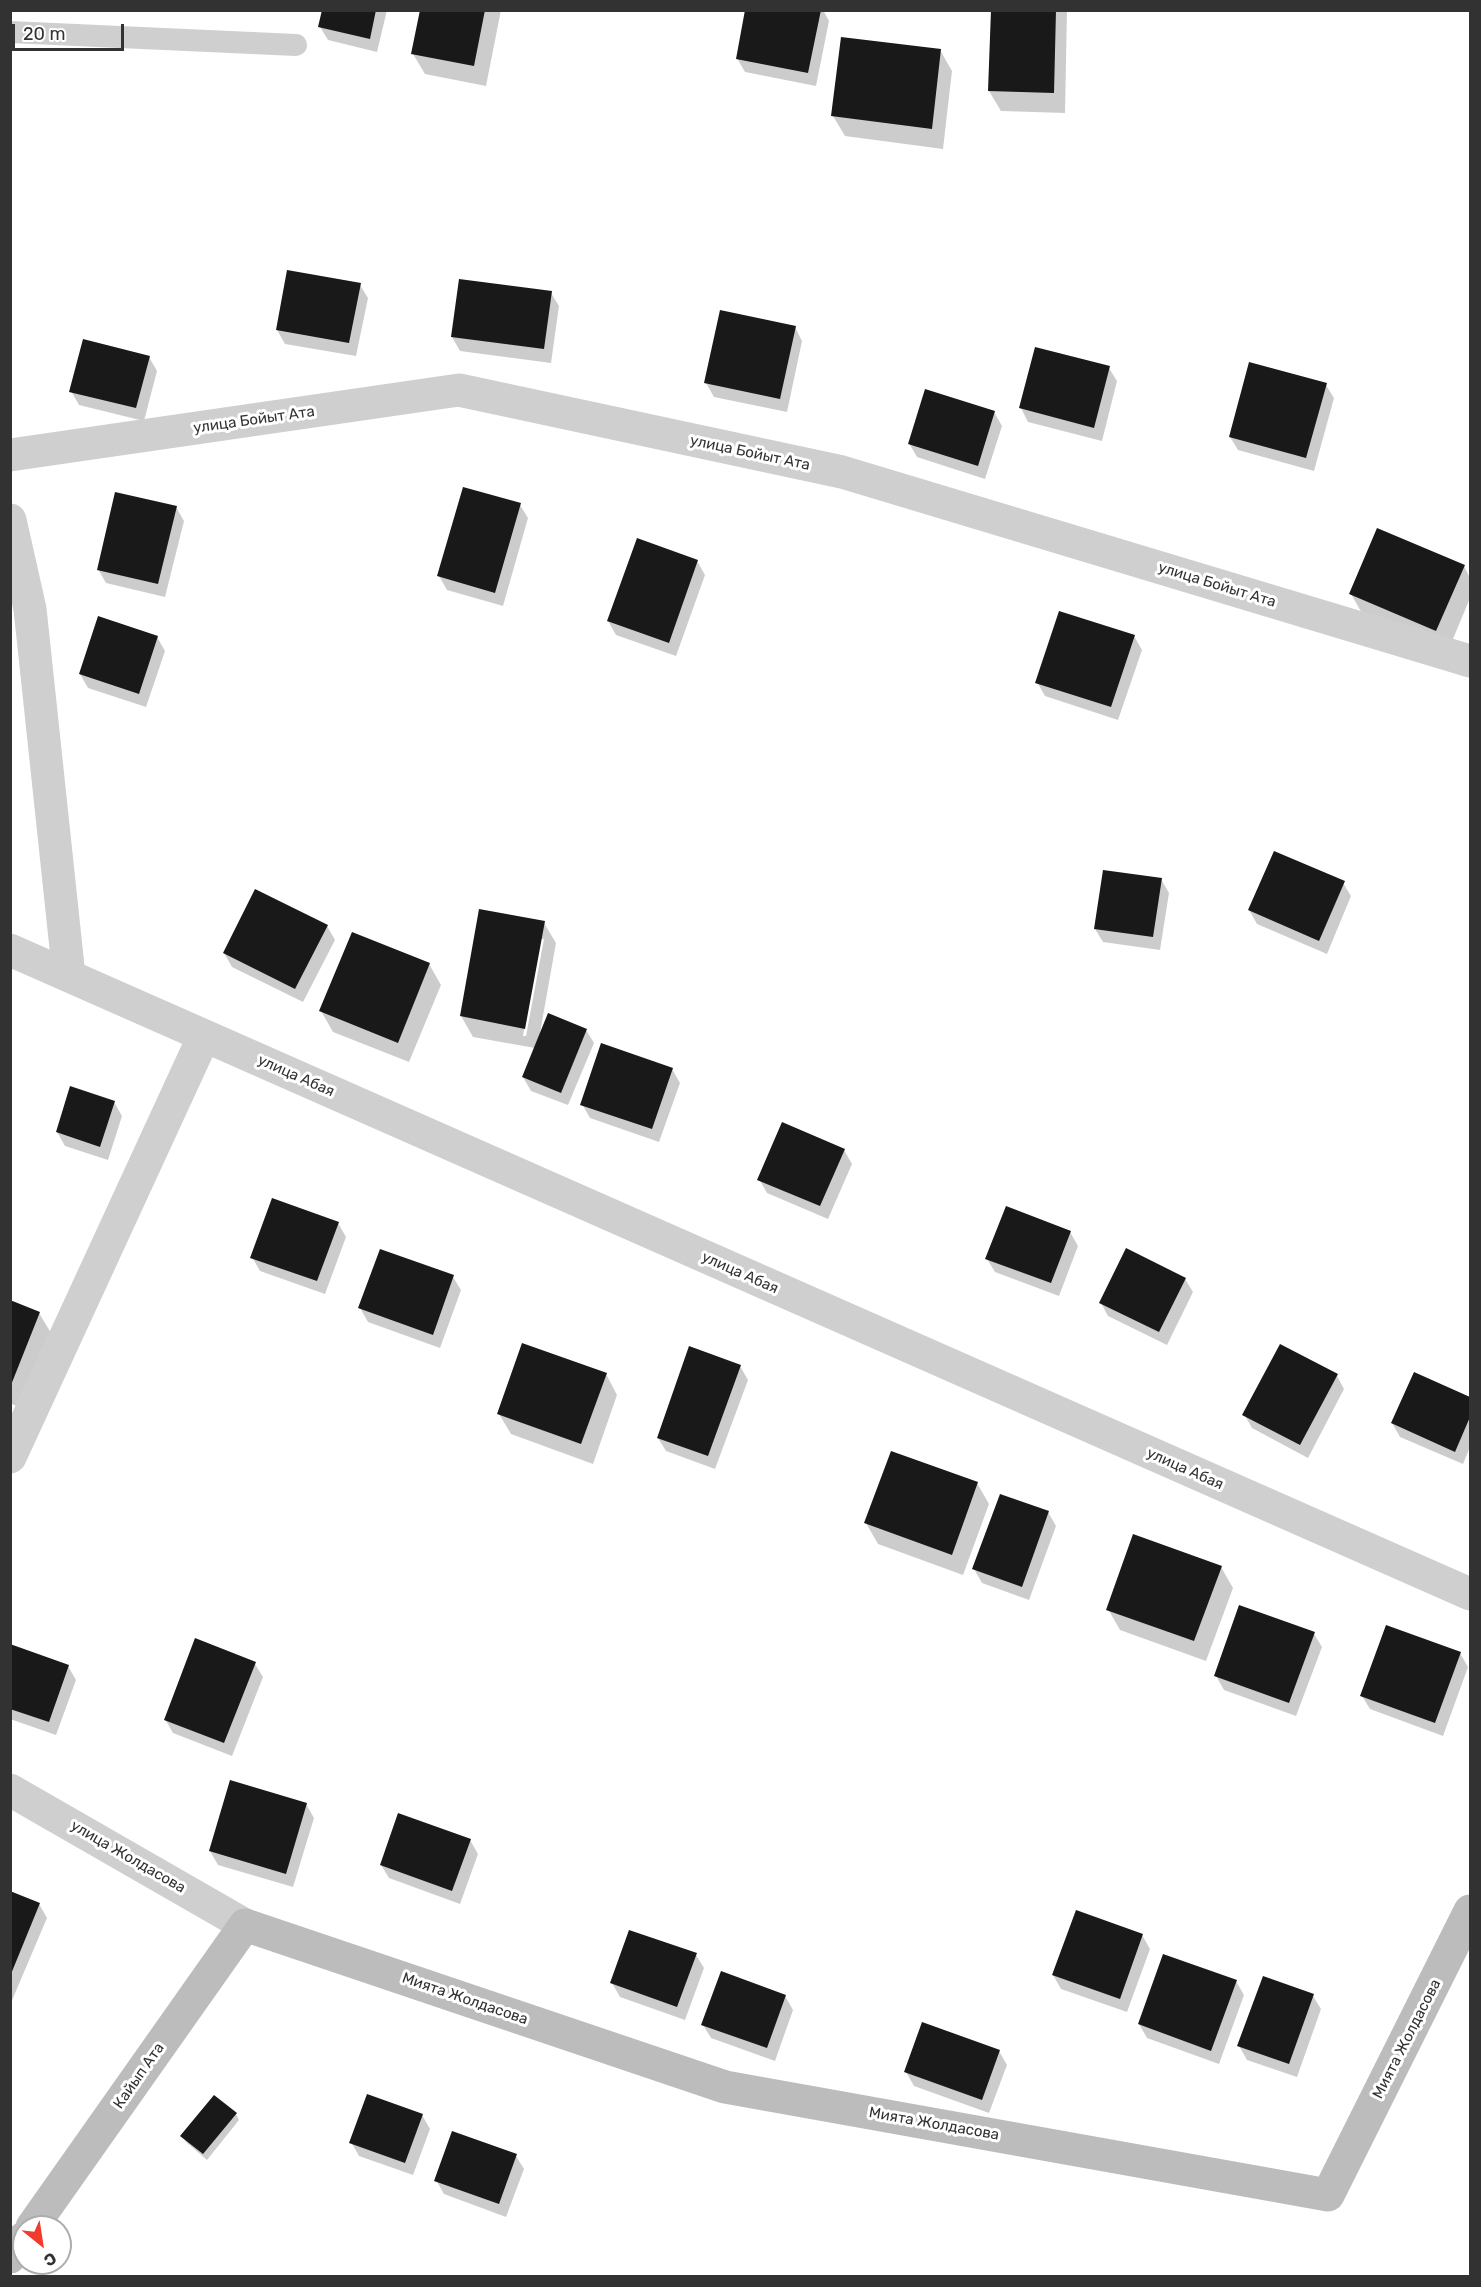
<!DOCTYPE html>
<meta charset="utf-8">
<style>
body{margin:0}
#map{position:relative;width:1481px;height:2287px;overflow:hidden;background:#fff;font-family:Rubik,sans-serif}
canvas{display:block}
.frame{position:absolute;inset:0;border:12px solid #323232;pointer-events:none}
.north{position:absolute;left:12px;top:2215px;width:60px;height:60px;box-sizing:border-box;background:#fff;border:2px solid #adadad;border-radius:50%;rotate:150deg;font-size:16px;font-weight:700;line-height:24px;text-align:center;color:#323232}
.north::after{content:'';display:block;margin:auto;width:21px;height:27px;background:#f03b2d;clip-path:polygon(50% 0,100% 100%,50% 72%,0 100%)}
.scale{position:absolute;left:12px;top:24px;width:112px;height:27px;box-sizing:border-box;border:3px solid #323232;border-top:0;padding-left:8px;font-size:18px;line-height:21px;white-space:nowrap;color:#323232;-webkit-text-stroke:4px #fff;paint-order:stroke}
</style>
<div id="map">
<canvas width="1481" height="2287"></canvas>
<div class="frame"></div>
<div class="north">С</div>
<div class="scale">20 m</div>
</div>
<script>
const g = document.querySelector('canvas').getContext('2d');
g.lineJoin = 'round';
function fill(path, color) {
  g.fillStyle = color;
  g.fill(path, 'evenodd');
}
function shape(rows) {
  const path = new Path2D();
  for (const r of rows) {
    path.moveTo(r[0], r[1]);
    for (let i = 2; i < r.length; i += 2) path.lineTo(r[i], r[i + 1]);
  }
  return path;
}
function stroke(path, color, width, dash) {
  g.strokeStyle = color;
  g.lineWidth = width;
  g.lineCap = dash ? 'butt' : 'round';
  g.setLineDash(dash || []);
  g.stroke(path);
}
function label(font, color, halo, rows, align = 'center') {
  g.font = font + ' Rubik,sans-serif';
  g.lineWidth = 6;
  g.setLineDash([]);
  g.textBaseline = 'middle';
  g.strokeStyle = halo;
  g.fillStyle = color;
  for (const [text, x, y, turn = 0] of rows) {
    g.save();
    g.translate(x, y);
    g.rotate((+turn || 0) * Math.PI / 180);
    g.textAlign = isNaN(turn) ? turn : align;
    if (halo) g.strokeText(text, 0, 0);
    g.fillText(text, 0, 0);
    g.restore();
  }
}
fill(shape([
 [324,10,387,10,377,52,328,40,320,27],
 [422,10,501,10,486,86,425,74,413,54],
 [747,10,823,10,829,21,816,86,745,72,737,58],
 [992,10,1067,10,1065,113,1001,111,989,91],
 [940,50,952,71,943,149,845,136,833,116],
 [360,285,368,298,356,356,285,344,277,330],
 [551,293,559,306,551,363,460,351,452,337],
 [795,327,802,341,787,412,714,397,706,383],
 [149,357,157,371,144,421,79,405,71,391],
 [1109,368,1117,381,1102,441,1028,422,1021,408],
 [1326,385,1334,398,1314,471,1238,450,1230,437],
 [994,412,1002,426,985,479,917,457,909,443],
 [520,505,528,518,503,606,447,590,439,576],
 [176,507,184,521,165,597,106,583,98,569],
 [697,561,705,575,676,656,616,635,608,621],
 [1464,566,1470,578,1470,598,1448,651,1363,615,1351,594],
 [1134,636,1142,650,1118,720,1045,696,1037,682],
 [157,637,165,651,146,707,88,688,80,674],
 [1161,879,1169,893,1160,950,1103,942,1095,929],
 [1343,883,1351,896,1327,954,1257,924,1249,910],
 [544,923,556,943,540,1033,586,1030,594,1043,568,1105,531,1091,523,1077,535,1048,473,1037,461,1016],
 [541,939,544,939,526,1036,523,1036],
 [327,926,335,940,303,1002,232,967,224,953],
 [353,934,429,964,441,985,409,1062,333,1032,321,1011],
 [672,1069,680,1083,659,1142,590,1118,582,1104],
 [114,1102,122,1116,108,1160,65,1146,57,1132],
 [844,1150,852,1164,828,1219,767,1193,759,1179],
 [338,1223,346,1237,325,1294,260,1271,252,1257],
 [1070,1232,1078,1246,1059,1296,995,1272,987,1259],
 [453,1277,461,1290,440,1348,368,1322,360,1308],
 [1185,1279,1193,1292,1167,1345,1108,1316,1101,1303],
 [10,1301,39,1313,51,1333,21,1408,10,1403],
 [740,1366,748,1380,715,1469,666,1451,658,1438],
 [606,1374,617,1395,593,1464,511,1434,499,1414],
 [1415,1374,1470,1399,1470,1447,1463,1464,1400,1437,1392,1423],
 [1337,1376,1344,1389,1308,1458,1252,1428,1244,1414],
 [977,1483,989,1504,963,1575,878,1544,866,1523],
 [1048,1512,1056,1526,1029,1600,982,1583,974,1569],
 [1221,1567,1233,1588,1206,1661,1120,1630,1108,1609],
 [1314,1634,1322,1647,1296,1716,1224,1690,1216,1676],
 [10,1646,68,1666,76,1680,56,1735,10,1719],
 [1460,1653,1468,1667,1443,1736,1370,1709,1362,1696],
 [255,1664,263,1677,232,1756,173,1733,165,1719],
 [306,1804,314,1818,293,1887,218,1865,210,1851],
 [470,1840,478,1854,460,1904,389,1878,381,1865],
 [10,1892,39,1904,47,1918,10,2005],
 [1142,1935,1150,1949,1127,2012,1061,1989,1053,1975],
 [696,1955,704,1968,685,2020,620,1997,612,1983],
 [1236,1981,1244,1995,1219,2064,1147,2038,1139,2024],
 [785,1996,793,2010,775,2061,711,2038,703,2025],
 [1313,1996,1321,2009,1297,2077,1247,2060,1239,2046],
 [999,2051,1007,2065,989,2113,914,2086,906,2072],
 [236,2114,239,2120,207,2160,186,2142,182,2136],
 [422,2115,430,2129,413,2175,359,2156,351,2142],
 [516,2156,524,2169,506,2217,444,2194,436,2180]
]), '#0003');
fill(shape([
 [322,10,376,10,370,39,318,27],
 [420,10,485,10,474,66,411,54],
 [745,10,821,10,808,73,736,59],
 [991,10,1056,10,1054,93,988,91],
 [841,37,941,49,932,129,831,116],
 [287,270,361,283,349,343,276,330],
 [459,279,552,291,544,349,451,337],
 [720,310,796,326,780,399,704,383],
 [83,339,150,356,136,408,69,392],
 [1035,347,1110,366,1094,428,1019,408],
 [1249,362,1327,383,1306,458,1229,437],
 [925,389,995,411,978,466,908,444],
 [463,487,521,503,495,593,437,576],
 [115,492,177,506,158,584,97,570],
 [1377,528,1465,565,1436,631,1349,594],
 [637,538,698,560,669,643,607,621],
 [1059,611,1135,635,1111,707,1035,683],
 [98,616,158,636,139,694,79,674],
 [1274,851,1345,881,1319,941,1248,910],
 [1103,870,1162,878,1153,937,1094,929],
 [255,889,328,925,295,989,223,953],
 [479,909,545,921,525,1029,460,1016],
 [352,932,430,963,398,1043,319,1011],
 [548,1013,587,1029,561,1093,522,1077],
 [601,1043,673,1068,652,1129,580,1105],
 [70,1086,115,1101,100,1147,56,1132],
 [782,1122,845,1149,820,1206,757,1180],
 [272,1198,339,1222,317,1281,250,1258],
 [1006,1206,1071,1231,1051,1283,985,1259],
 [1126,1248,1186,1278,1159,1332,1099,1303],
 [380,1249,454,1275,433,1335,358,1308],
 [10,1300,40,1312,11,1385,10,1385],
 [522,1343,607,1373,581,1444,497,1414],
 [1280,1344,1338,1374,1300,1445,1242,1415],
 [689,1346,741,1365,708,1456,657,1438],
 [1414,1372,1470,1397,1470,1417,1455,1452,1391,1423],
 [891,1451,978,1482,952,1555,864,1523],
 [1000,1494,1049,1511,1022,1587,972,1569],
 [1133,1534,1222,1566,1194,1641,1106,1610],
 [1239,1605,1315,1632,1289,1703,1214,1676],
 [1386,1625,1461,1652,1435,1723,1360,1696],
 [195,1638,256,1662,224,1743,164,1720],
 [10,1644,69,1665,49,1722,10,1709],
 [230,1780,307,1803,286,1874,209,1851],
 [398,1813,471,1839,452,1891,380,1865],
 [10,1891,40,1903,11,1974,10,1974],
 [1076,1910,1143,1934,1120,1999,1052,1975],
 [629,1930,697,1953,677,2007,610,1983],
 [1163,1954,1237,1980,1211,2051,1138,2024],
 [721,1971,786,1995,767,2048,701,2025],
 [1263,1976,1314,1994,1289,2064,1237,2046],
 [922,2022,1000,2050,982,2100,904,2072],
 [367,2094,423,2114,405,2163,349,2143],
 [214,2095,237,2113,203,2154,180,2136],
 [452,2131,517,2154,499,2204,434,2181]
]), '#191919');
stroke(shape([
 [10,32,296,45]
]), '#cfcfcf', 22);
stroke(shape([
 [10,455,459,390,842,472,1470,661],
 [10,520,30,609,69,976],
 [10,950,1470,1594],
 [10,1457,204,1036],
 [10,1790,245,1925]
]), '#cfcfcf', 33);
stroke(shape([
 [32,2227,245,1925,725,2087,1328,2195,1470,1911],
 [10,2257,24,2238]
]), '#bcbcbc', 33);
label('15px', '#323232', '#fff', [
 ["улица Бойыт Ата",254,420,-8],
 ["улица Бойыт Ата",750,453,12],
 ["улица Бойыт Ата",1217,585,17],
 ["улица Абая",296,1076,24],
 ["улица Абая",740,1273,24],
 ["улица Абая",1185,1469,24],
 ["улица Жолдасова",128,1857,30],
 ["Мията Жолдасова",465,1999,19],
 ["Мията Жолдасова",1407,2039,-63],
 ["Кайып Ата",139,2076,-55],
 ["Мията Жолдасова",934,2124,10]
]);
</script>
